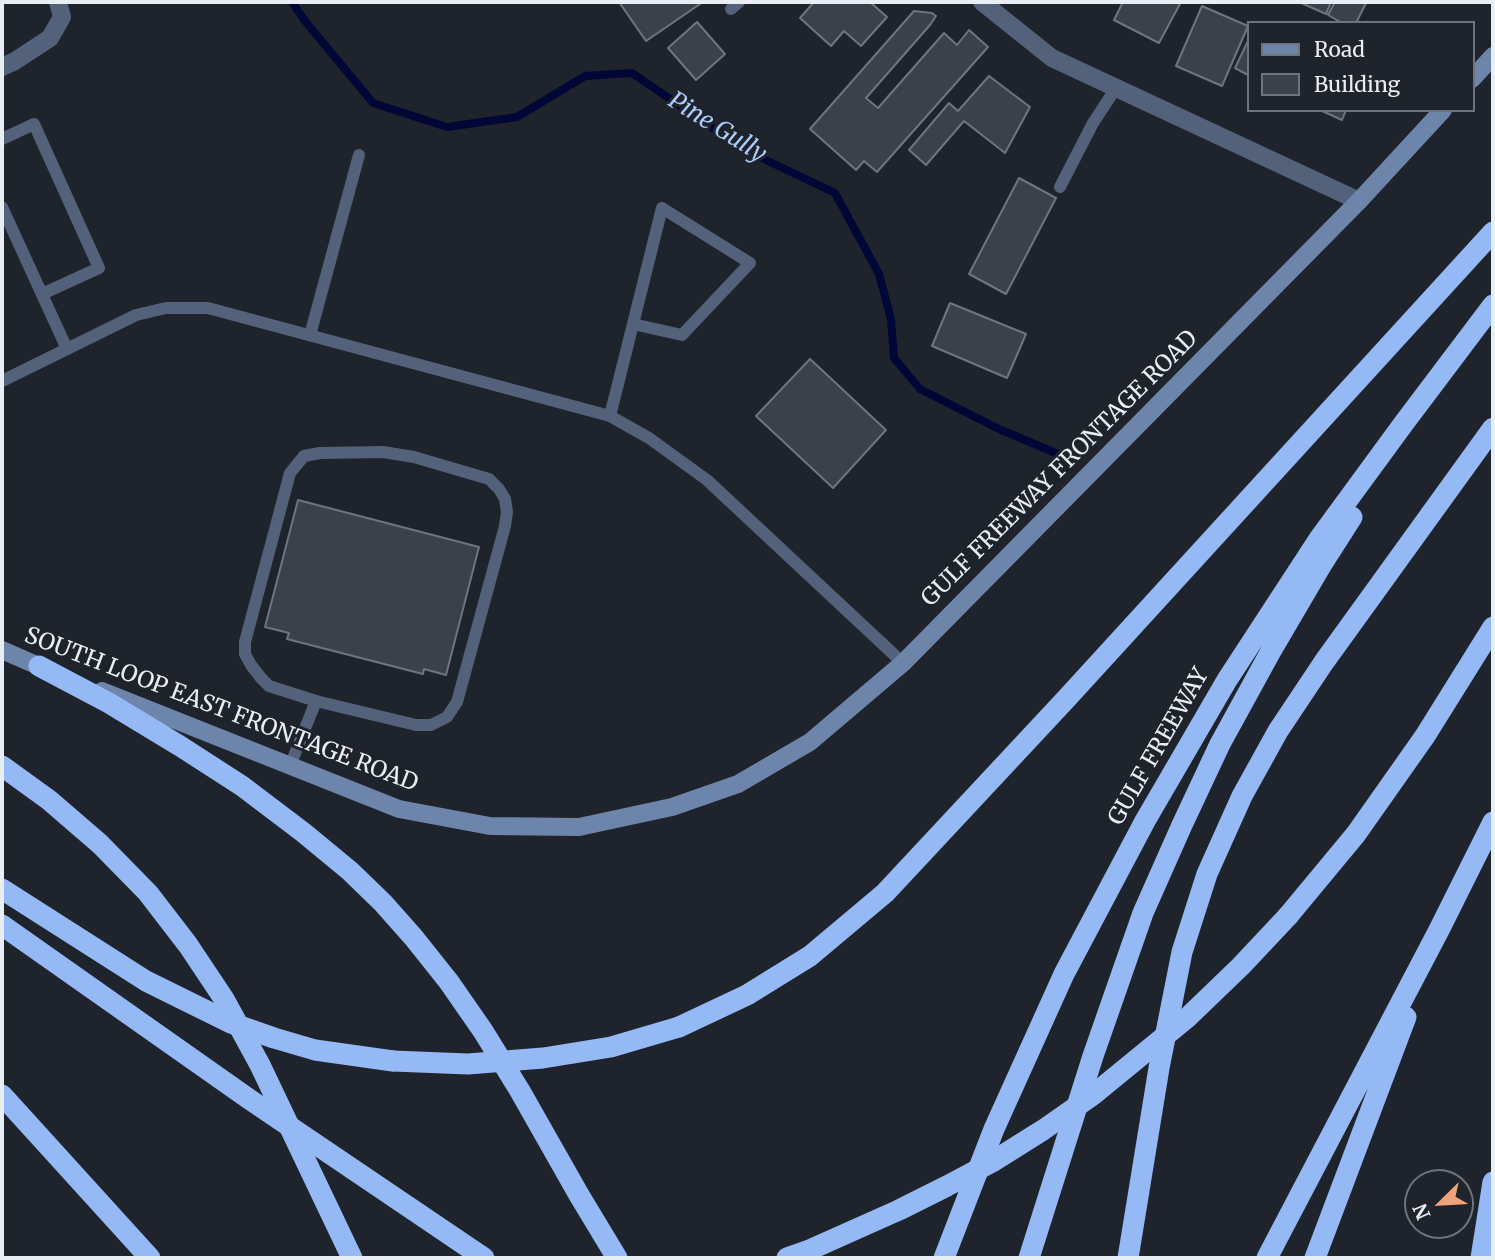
<!DOCTYPE html>
<style>
body{margin:0}
#map{position:relative;width:1495px;height:1260px;overflow:hidden;background:#1e232c;font-family:Merriweather,serif}
canvas{display:block}
.frame{position:absolute;inset:0;border:4px solid #e9edf4;pointer-events:none}
.legend{position:absolute;left:1247px;top:21px;width:228px;height:91px;box-sizing:border-box;background:#1e232c;border:2px solid #6f747c;margin:0;padding:9px 12px;list-style:none;font-size:21px;color:#e9edf4}
.legend li{display:flex;align-items:center;gap:14px;height:35px}
.legend b{width:35px;border:2px solid #6f747c}
.north{position:absolute;left:1404px;top:1169px;width:70px;height:70px;box-sizing:border-box;background:#1e232c;border:2px solid #6f747c;border-radius:50%;rotate:246deg;font-size:19px;font-weight:700;line-height:28px;text-align:center;color:#e9edf4}
.north::after{content:'';display:block;margin:auto;width:24px;height:32px;background:#efa378;clip-path:polygon(50% 0,100% 100%,50% 72%,0 100%)}
</style>
<div id="map">
<canvas width="1495" height="1260"></canvas>
<div class="frame"></div>
<ul class="legend">
<li><b style="height:9px;background:#6d85ab"></b>Road</li>
<li><b style="height:19px;background:#3b414b"></b>Building</li>
</ul>
<div class="north">N</div>
</div>
<script>
const g = document.querySelector('canvas').getContext('2d');
g.lineJoin = 'round';
function shape(rows) {
  const path = new Path2D();
  for (const r of rows) {
    path.moveTo(r[0], r[1]);
    for (let i = 2; i < r.length; i += 2) path.lineTo(r[i], r[i + 1]);
  }
  return path;
}
function stroke(path, color, width, dash) {
  g.strokeStyle = color;
  g.lineWidth = width;
  g.lineCap = dash ? 'butt' : 'round';
  g.setLineDash(dash || []);
  g.stroke(path);
}
function fill(path, color) {
  g.fillStyle = color;
  g.fill(path, 'evenodd');
}
function label(font, color, halo, rows, align = 'center') {
  g.font = font + ' Merriweather,serif';
  g.lineWidth = 6;
  g.setLineDash([]);
  g.textBaseline = 'middle';
  g.strokeStyle = halo;
  g.fillStyle = color;
  for (const [text, x, y, turn = 0] of rows) {
    g.save();
    g.translate(x, y);
    g.rotate((+turn || 0) * Math.PI / 180);
    g.textAlign = isNaN(turn) ? turn : align;
    if (halo) g.strokeText(text, 0, 0);
    g.fillText(text, 0, 0);
    g.restore();
  }
}
stroke(shape([
 [292,2,305,21,373,103,447,127,517,117,585,76,632,73,745,150,835,193,879,274,891,319,894,358,920,389,999,429,1058,454]
]), '#000736', 8);
const building = shape([
 [619,2,703,2,646,41,619,2],
 [814,2,870,2,887,17,861,46,844,31,831,46,800,18,814,2],
 [1123,2,1181,2,1159,43,1114,20,1123,2],
 [1299,2,1331,2,1326,14,1299,2],
 [1335,2,1364,2,1366,3,1356,23,1342,23,1328,15,1335,2],
 [1202,6,1248,26,1222,86,1176,66,1202,6],
 [914,11,932,13,936,16,930,25,866,98,878,108,944,33,957,45,969,30,988,47,877,172,864,161,856,170,810,129,914,11],
 [697,22,725,54,696,80,668,48,697,22],
 [1248,41,1248,75,1235,68,1248,41],
 [989,76,1030,107,1005,153,964,121,926,165,909,150,949,103,958,111,989,76],
 [1320,110,1346,110,1342,120,1320,110],
 [1019,178,1056,198,1006,294,969,274,1019,178],
 [950,303,1026,334,1007,378,932,346,950,303],
 [810,359,886,430,833,488,756,416,810,359],
 [298,500,479,547,446,675,424,669,423,674,287,639,289,633,265,627,298,500]
]);
fill(building, '#3b414b');
stroke(building, '#6e7580', 2);
stroke(shape([
 [731,9,739,2],
 [2,139,34,124,99,268,42,294],
 [1060,187,1093,123,1116,88],
 [2,207,67,349],
 [310,335,359,155],
 [2,381,136,315,166,308,208,308,610,416,649,438,707,480,903,663],
 [610,416,662,208,750,263,682,335,633,324],
 [290,766,316,701,269,686,261,678,251,665,245,654,245,642,290,473,304,456,320,453,383,452,414,457,489,479,499,489,505,499,507,512,505,526,457,702,447,717,431,725,416,725,316,701]
]), '#53627a', 12);
stroke(shape([
 [982,2,1052,58,1359,201],
 [2,67,15,61,50,38,62,17,58,2]
]), '#53627a', 18);
stroke(shape([
 [1472,79,1493,56],
 [2,650,50,671],
 [102,691,399,809,490,826,579,827,672,807,738,784,810,742,903,663,1359,201,1443,110]
]), '#6d85ab', 18);
stroke(shape([
 [39,666,109,703,180,746,242,786,304,833,350,871,383,903,414,938,449,982,483,1031,520,1091,579,1195,617,1258],
 [2,889,146,981,231,1023,274,1038,315,1050,393,1061],
 [1288,916,1356,834,1425,736,1493,627],
 [2,925,249,1099,484,1258],
 [679,1027,747,995,810,956,885,893,1067,698,1493,232],
 [2,1095,150,1258],
 [787,1258,807,1251],
 [944,1258,994,1129,1064,974,1145,821,1227,680,1319,539,1404,423,1493,305],
 [1029,1258,1093,1056,1143,913,1182,825,1220,744,1271,651,1322,564,1352,517],
 [1128,1258,1159,1068,1182,952,1207,874,1242,796,1278,731,1324,662,1493,428],
 [1267,1258,1439,930,1493,822],
 [1315,1258,1406,1017],
 [1481,1258,1493,1182]
]), '#94b9f5', 21);
stroke(shape([
 [2,766,49,800,100,844,148,893,188,945,224,999,260,1065,352,1258],
 [393,1061,468,1064,543,1058,611,1047,679,1027],
 [807,1251,899,1210,947,1186,992,1162,1043,1130,1093,1095,1187,1018,1241,966,1288,916]
]), '#94b9f5', 21);
label('23px', '#e9edf4', '#1e232c', [
 ["GULF FREEWAY FRONTAGE ROAD",1060,469,-45],
 ["SOUTH LOOP EAST FRONTAGE ROAD",221,710,21],
 ["GULF FREEWAY",1159,747,-60]
]);
label('italic 24px', '#adcbfb', '#1e232c', [
 ["Pine Gully",717,128,32]
]);
</script>
